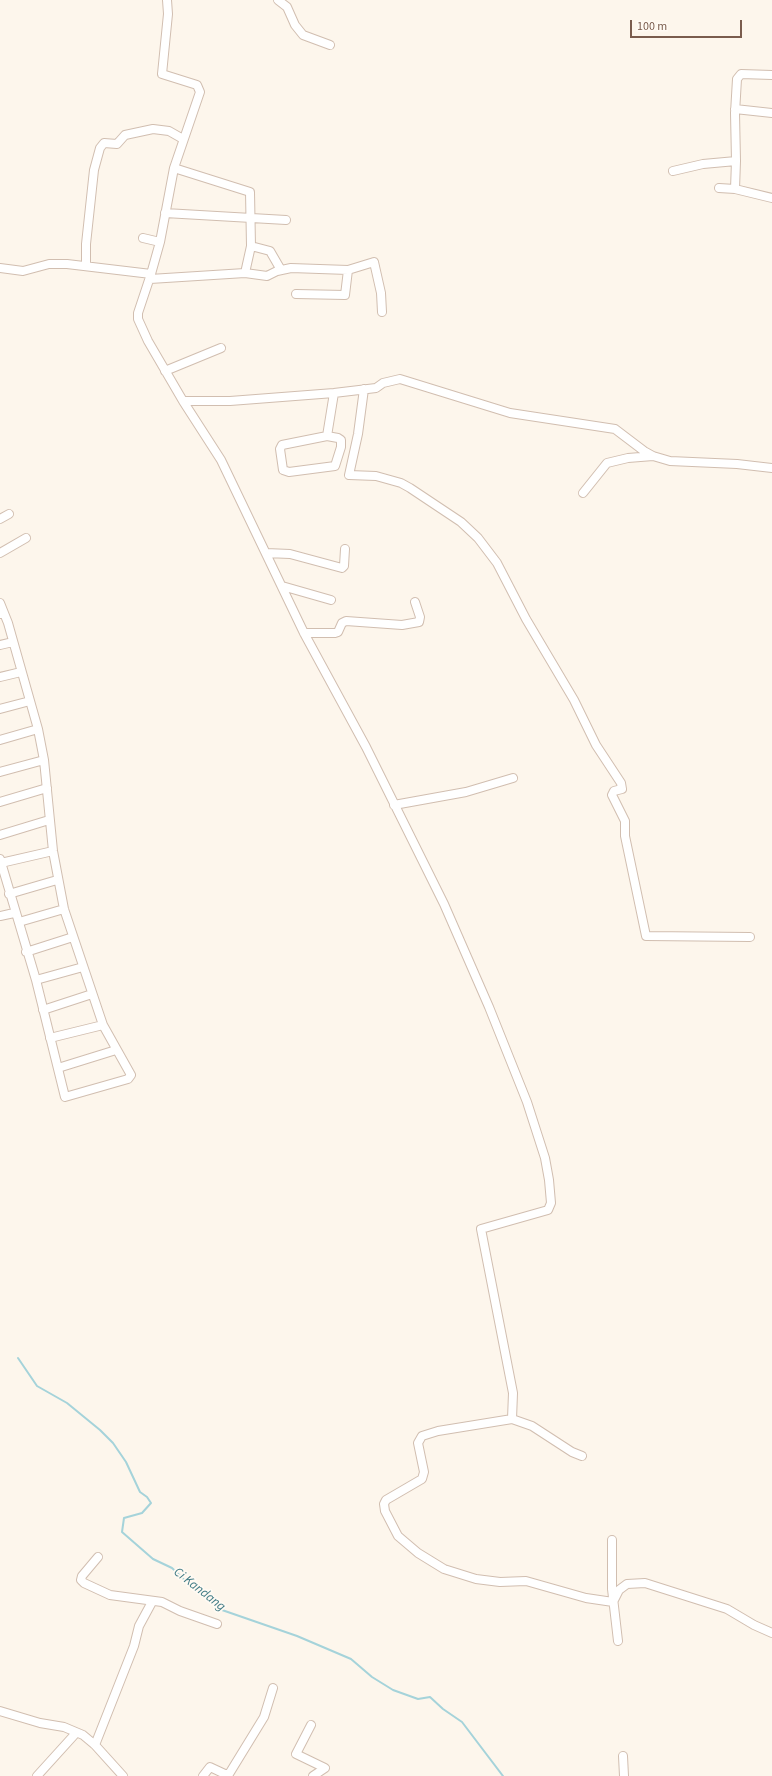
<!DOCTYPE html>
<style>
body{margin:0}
#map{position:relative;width:772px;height:1776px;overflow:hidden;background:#fdf6ec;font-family:"Source Sans 3",sans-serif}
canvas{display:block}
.scale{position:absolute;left:630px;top:20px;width:112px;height:18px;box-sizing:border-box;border:2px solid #7a5c4d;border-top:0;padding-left:5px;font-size:12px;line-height:14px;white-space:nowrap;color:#7a5c4d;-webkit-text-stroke:3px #fffaf3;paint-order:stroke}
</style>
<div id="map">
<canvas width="772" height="1776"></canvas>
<div class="scale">100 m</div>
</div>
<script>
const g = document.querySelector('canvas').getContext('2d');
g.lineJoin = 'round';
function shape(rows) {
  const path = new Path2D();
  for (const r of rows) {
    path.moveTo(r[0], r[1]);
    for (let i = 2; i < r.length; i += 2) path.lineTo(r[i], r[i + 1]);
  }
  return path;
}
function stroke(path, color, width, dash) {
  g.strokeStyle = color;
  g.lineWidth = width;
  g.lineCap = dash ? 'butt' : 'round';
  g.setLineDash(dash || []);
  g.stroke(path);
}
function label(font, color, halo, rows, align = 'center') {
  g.font = font + ' "Source Sans 3",sans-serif';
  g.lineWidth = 3.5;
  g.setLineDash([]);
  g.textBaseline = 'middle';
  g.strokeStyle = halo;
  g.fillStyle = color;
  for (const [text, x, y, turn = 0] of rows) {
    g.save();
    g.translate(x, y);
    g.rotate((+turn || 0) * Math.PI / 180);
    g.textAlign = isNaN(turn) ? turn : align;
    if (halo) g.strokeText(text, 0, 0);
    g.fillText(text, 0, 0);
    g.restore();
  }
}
stroke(shape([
 [18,1358,37,1386,67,1403,100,1430,113,1443,126,1462,140,1492,147,1497,151,1503,142,1513,124,1518,122,1532,153,1559,172,1568,191,1586,222,1610,297,1636,351,1659,372,1677,393,1690,418,1699,430,1697,443,1709,462,1722,503,1776]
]), '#a5d3da', 2);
const minor = shape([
 [278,0,287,7,295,25,303,35,330,45],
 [735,109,772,113],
 [673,171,703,164,736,161],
 [719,188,735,189,772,198],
 [735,189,736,161,735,113,737,79,741,74,772,75],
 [165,213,286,220],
 [143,238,160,242],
 [251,246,270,251,281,270],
 [86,266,86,244,94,170,100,148,104,143,117,144,125,135,153,129,169,131,183,139],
 [0,268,23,271,49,264,67,264,151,274,138,313,138,319,148,341,183,401,230,401,334,393,376,388,383,383,400,379,510,413,615,429,644,451,653,456,670,461,737,464,772,468],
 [245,273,267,276,277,271,291,268,348,270,374,262,381,293,382,312],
 [151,274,160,242,174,168,200,92,197,85,162,74,168,14,167,0],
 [150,279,245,273,251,246,250,192,174,168],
 [296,294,345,295,348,270],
 [165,371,221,348],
 [364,389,358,434,349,475,376,476,401,483,410,488,461,522,478,538,497,563,526,619,574,700,596,745,621,783,622,789,614,791,612,795,625,821,625,836,646,936,750,937],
 [183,401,221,460,304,633,366,747,444,904,489,1007,527,1102,545,1158,549,1180,551,1203,548,1210,481,1229,513,1393,512,1419],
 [327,436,338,438,341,440,341,447,335,466,289,472,283,470,280,449,282,445,327,436,334,393],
 [583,493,607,463,628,458,653,456],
 [0,519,9,514],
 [0,553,26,538],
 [266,553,290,554,342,568,344,566,345,549],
 [282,586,331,600],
 [0,603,4,613],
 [0,614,4,613,8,623,38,729,44,760,53,851,64,909,103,1025,131,1075,128,1079,65,1097,36,980,0,859],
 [304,633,335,633,338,632,342,623,346,621,402,625,419,622,420,617,415,602],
 [0,645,13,642],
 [0,677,21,672],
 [0,709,30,701],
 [0,740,38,729],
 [0,772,44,760],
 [0,802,47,788],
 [394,805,466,792,513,778],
 [0,835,49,820],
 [1,863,53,851],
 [9,894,57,880],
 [0,916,14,913],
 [19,922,64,909],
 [26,952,73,937],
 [36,980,83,967],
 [43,1010,92,994],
 [50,1038,103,1025],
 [58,1068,116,1050],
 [582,1456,572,1452,532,1426,512,1419,438,1431,422,1436,418,1443,424,1472,422,1479,386,1500,384,1504,385,1511,398,1536,418,1553,444,1569,476,1579,500,1582,526,1581,586,1598,613,1602],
 [612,1540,612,1589,618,1641],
 [98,1557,82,1576,81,1580,84,1583,110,1595,162,1602,180,1611,217,1624],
 [613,1602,619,1590,627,1584,645,1583,727,1609,754,1625,772,1633],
 [0,1711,40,1723,64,1727,83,1735,95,1745,123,1776],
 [311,1725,296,1754,325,1768,313,1776],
 [95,1745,134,1646,139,1626,152,1602],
 [623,1756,624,1776],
 [37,1776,76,1733],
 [203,1776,210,1767,225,1774,229,1774,264,1717,273,1688]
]);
stroke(minor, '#d1beb0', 10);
stroke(minor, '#fff', 8);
label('italic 13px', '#437c86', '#fffaf3', [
 ["Ci Kandang",199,1590,38]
]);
</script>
